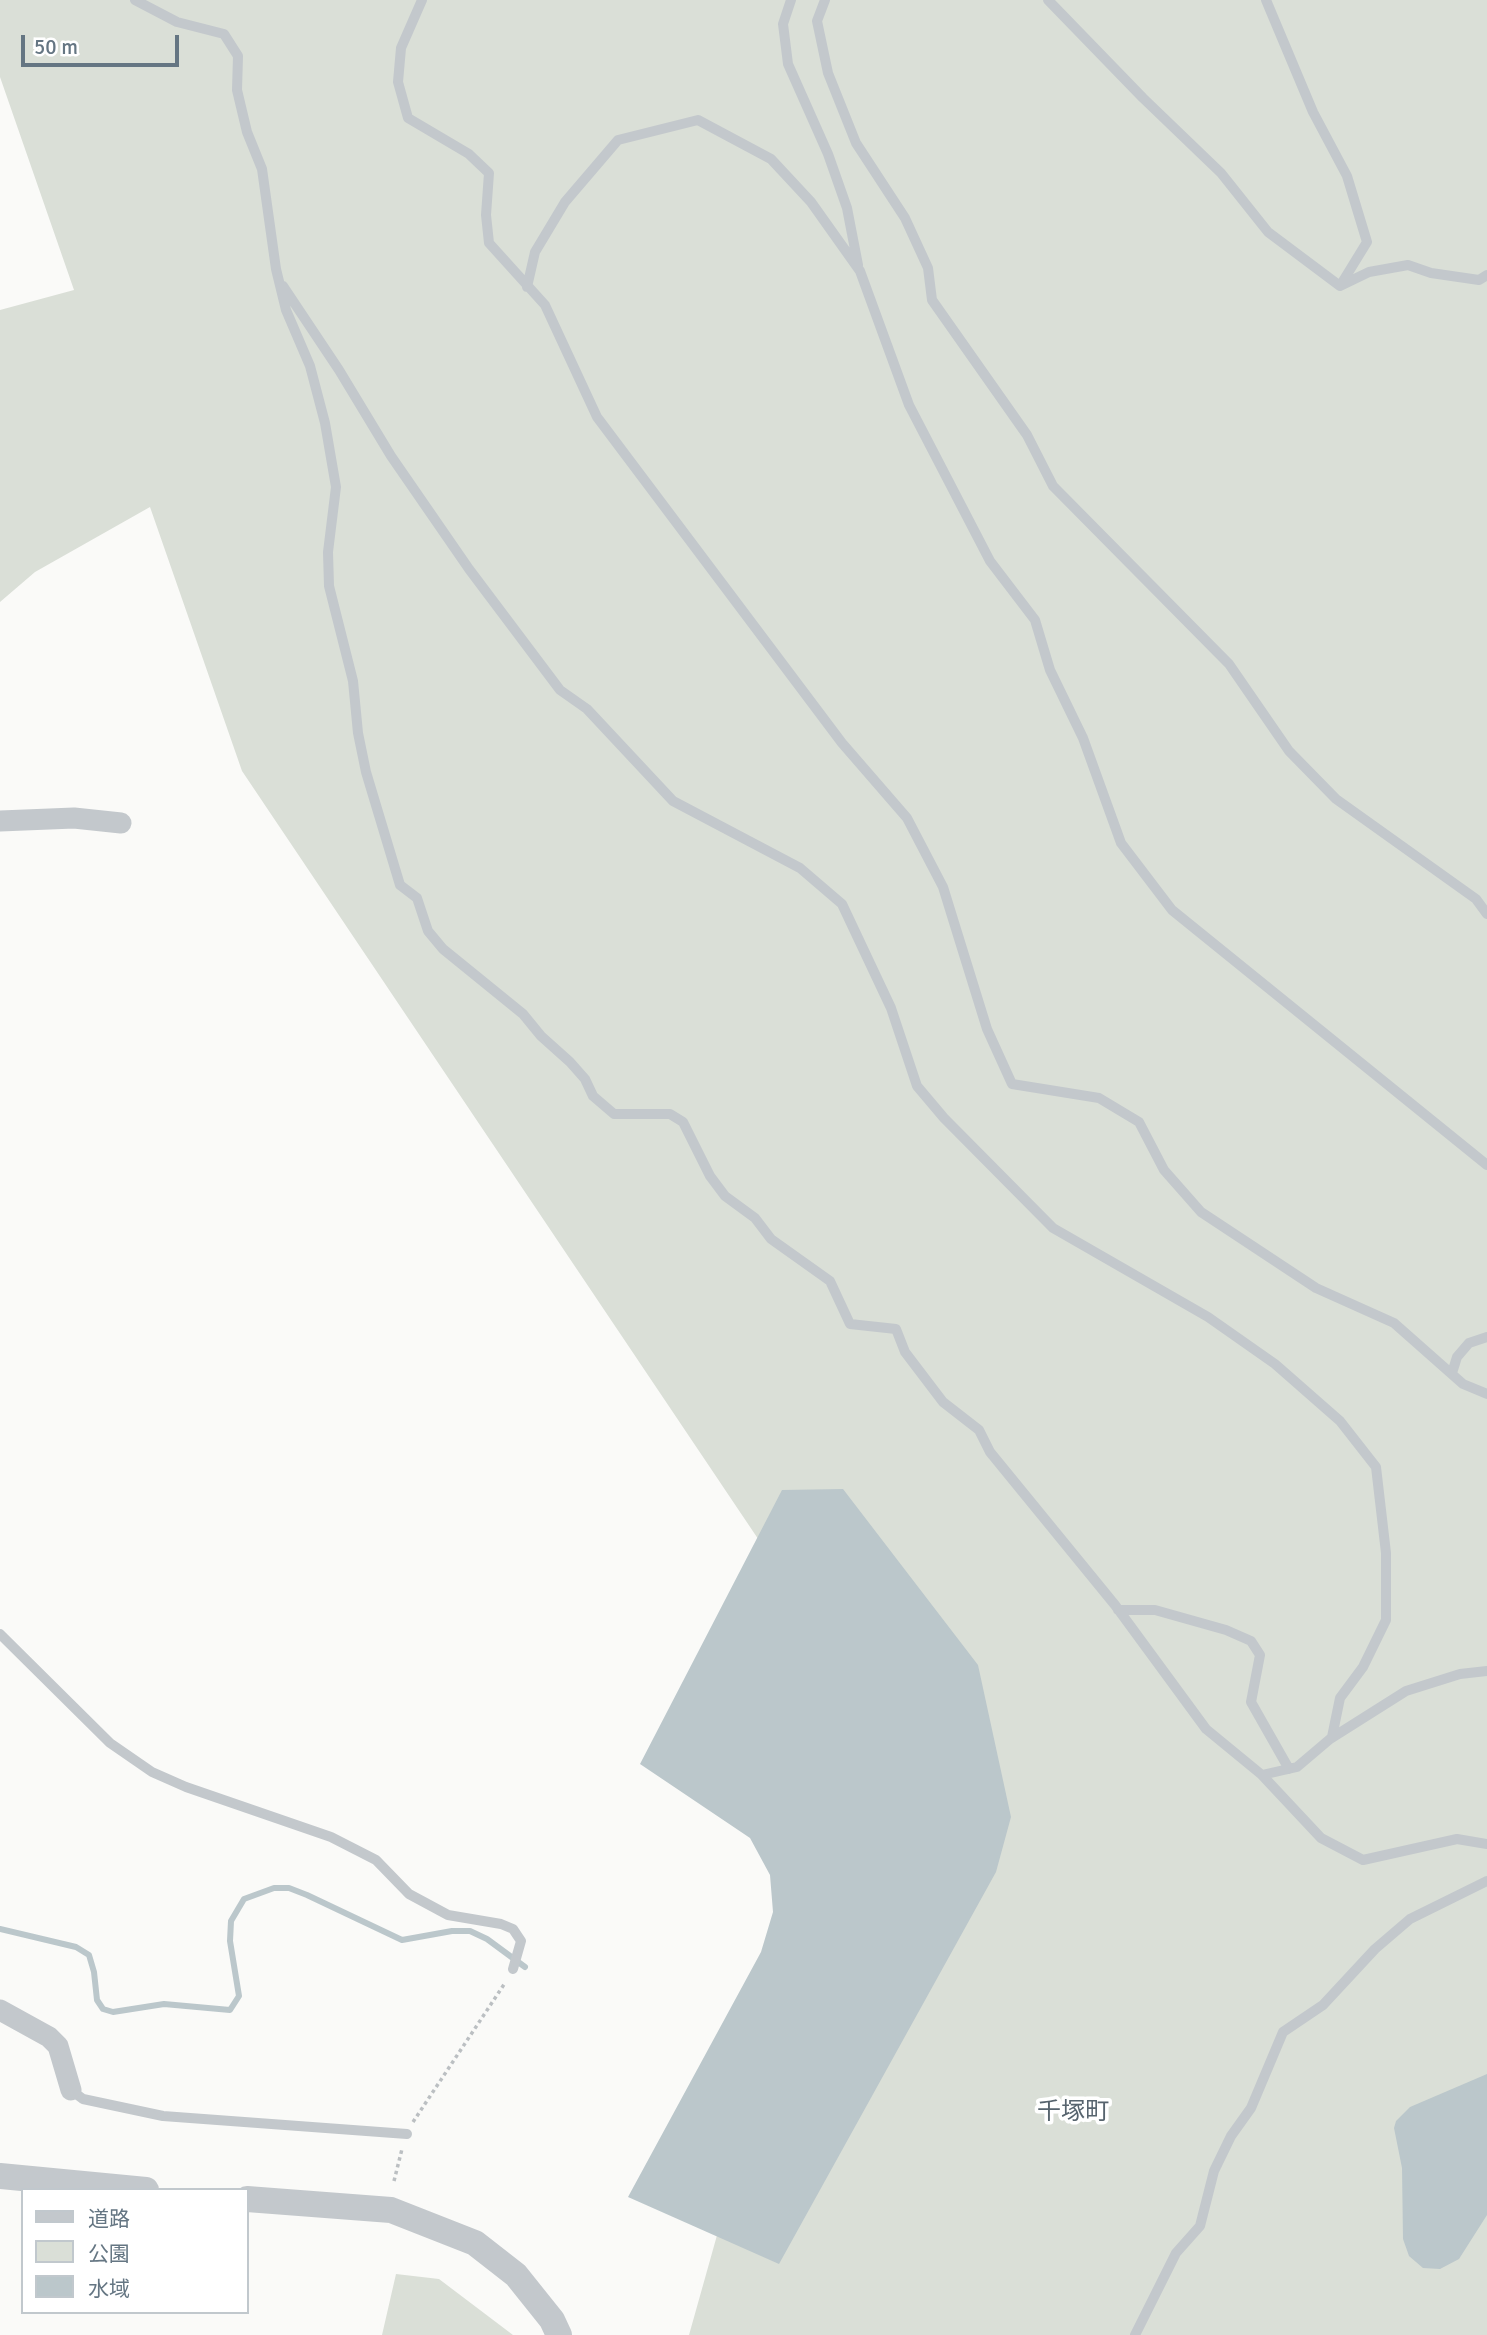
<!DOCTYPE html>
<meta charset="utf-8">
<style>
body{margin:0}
#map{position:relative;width:1487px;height:2335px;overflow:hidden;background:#fafaf8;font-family:Signika,"Noto Sans JP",sans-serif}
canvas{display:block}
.legend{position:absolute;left:21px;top:2188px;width:228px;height:126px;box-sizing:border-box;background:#fff;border:2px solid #c1c8cd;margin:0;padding:9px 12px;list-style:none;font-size:21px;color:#657683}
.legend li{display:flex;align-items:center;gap:14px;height:35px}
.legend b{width:35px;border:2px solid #c1c8cd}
.scale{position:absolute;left:21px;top:35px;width:158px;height:32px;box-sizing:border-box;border:4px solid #657683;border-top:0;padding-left:9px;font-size:21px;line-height:24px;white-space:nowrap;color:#657683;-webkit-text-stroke:5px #fff;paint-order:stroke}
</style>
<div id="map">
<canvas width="1487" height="2335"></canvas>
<ul class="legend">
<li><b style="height:9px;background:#c3c8cc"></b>道路</li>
<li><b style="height:19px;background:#dadfd7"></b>公園</li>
<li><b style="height:19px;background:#bbc7cb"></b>水域</li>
</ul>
<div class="scale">50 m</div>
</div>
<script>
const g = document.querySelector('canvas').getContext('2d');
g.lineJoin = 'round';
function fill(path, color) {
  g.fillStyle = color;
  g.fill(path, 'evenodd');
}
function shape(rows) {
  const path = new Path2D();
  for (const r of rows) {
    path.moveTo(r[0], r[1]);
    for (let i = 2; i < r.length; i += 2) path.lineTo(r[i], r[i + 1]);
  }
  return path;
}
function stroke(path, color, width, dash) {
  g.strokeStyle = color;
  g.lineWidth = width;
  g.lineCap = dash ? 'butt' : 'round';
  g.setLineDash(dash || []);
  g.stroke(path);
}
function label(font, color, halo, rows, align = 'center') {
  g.font = font + ' Signika,"Noto Sans JP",sans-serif';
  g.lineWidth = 7;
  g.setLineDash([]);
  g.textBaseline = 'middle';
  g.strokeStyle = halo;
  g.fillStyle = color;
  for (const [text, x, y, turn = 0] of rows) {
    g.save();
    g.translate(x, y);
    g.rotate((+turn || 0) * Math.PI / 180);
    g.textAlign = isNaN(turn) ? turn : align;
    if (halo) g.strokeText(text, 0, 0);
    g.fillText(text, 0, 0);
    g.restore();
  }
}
fill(shape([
 [0,0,1487,0,1487,2335,689,2335,867,1701,242,771,150,507,35,572,0,602,0,310,74,290,0,77],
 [396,2274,439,2279,513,2335,382,2335]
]), '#dadfd7');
fill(shape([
 [843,1489,978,1665,1011,1817,996,1872,779,2264,628,2197,761,1952,773,1912,770,1875,750,1838,640,1764,782,1490],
 [1487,2074,1487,2215,1459,2259,1440,2269,1423,2268,1409,2256,1403,2239,1402,2168,1394,2128,1396,2121,1410,2107]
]), '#bbc7cb');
stroke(shape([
 [0,1929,76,1947,89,1955,94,1972,97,2000,103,2009,113,2012,164,2004,230,2010,239,1996,230,1941,231,1921,244,1899,274,1888,289,1888,307,1895,402,1940,452,1931,470,1931,487,1939,525,1967]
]), '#bbc7cb', 6);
stroke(shape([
 [413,2122,505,1983],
 [394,2181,402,2149]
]), '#bbbfc2', 3.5, [3.5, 3.5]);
stroke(shape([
 [135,0,177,22,224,34,238,56,237,90,247,132,262,169,276,269,286,310,310,366,325,423,336,487,328,552,329,586,353,681,358,733,366,772,400,885,417,898,428,931,443,949,523,1014,541,1036,570,1062,585,1079,593,1096,614,1114,670,1114,683,1122,710,1176,725,1196,755,1218,771,1239,830,1281,850,1324,896,1329,905,1352,943,1402,979,1430,990,1452,1115,1605,1206,1729,1262,1775,1297,1767,1330,1739,1406,1691,1460,1674,1487,1671],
 [422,0,401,48,398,82,408,118,469,154,489,173,486,215,489,243,545,305,597,417,842,743,907,818,943,887,987,1029,1012,1084,1099,1098,1139,1122,1164,1170,1201,1212,1316,1288,1394,1323,1463,1384,1487,1394],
 [791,0,783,24,788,64,828,154,847,208,858,265],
 [825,0,817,21,828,73,856,143,905,218,928,268,932,300,1027,435,1053,486,1229,664,1289,751,1336,799,1476,899,1487,914],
 [1048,0,1143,98,1221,173,1268,232,1340,286,1369,272,1408,265,1431,273,1479,280,1487,275],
 [1266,0,1313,112,1347,176,1367,242,1340,286],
 [283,286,339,370,391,456,469,569,560,690,587,709,673,801,800,868,842,904,891,1008,917,1086,944,1118,1053,1228,1208,1317,1275,1364,1340,1421,1376,1467,1386,1553,1386,1620,1363,1667,1340,1698,1332,1737],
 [527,287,535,252,565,202,618,140,698,120,771,159,811,202,860,271,909,405,990,561,1035,620,1050,670,1083,738,1121,843,1172,910,1487,1165],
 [1452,1373,1457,1357,1469,1343,1487,1337],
 [1118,1610,1155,1610,1226,1630,1251,1641,1260,1655,1251,1702,1289,1769],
 [0,1634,110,1743,152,1772,186,1787,331,1837,376,1860,409,1894,448,1915,501,1924,513,1929,521,1941,513,1969],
 [1262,1775,1321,1838,1363,1860,1457,1839,1487,1844],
 [71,2090,83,2099,163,2116,407,2134],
 [1135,2335,1176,2253,1200,2226,1214,2171,1231,2136,1251,2108,1283,2032,1323,2005,1375,1949,1410,1919,1487,1881]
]), '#c3c8cc', 10);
stroke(shape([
 [0,821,74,818,121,823],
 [0,2010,49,2037,58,2046,71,2090]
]), '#c3c8cc', 21);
stroke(shape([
 [0,2176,146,2190],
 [247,2199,391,2210,475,2243,516,2275,552,2320,559,2335]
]), '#c3c8cc', 26);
label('24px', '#57646e', '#fff', [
 ["千塚町",1073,2113]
]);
</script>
